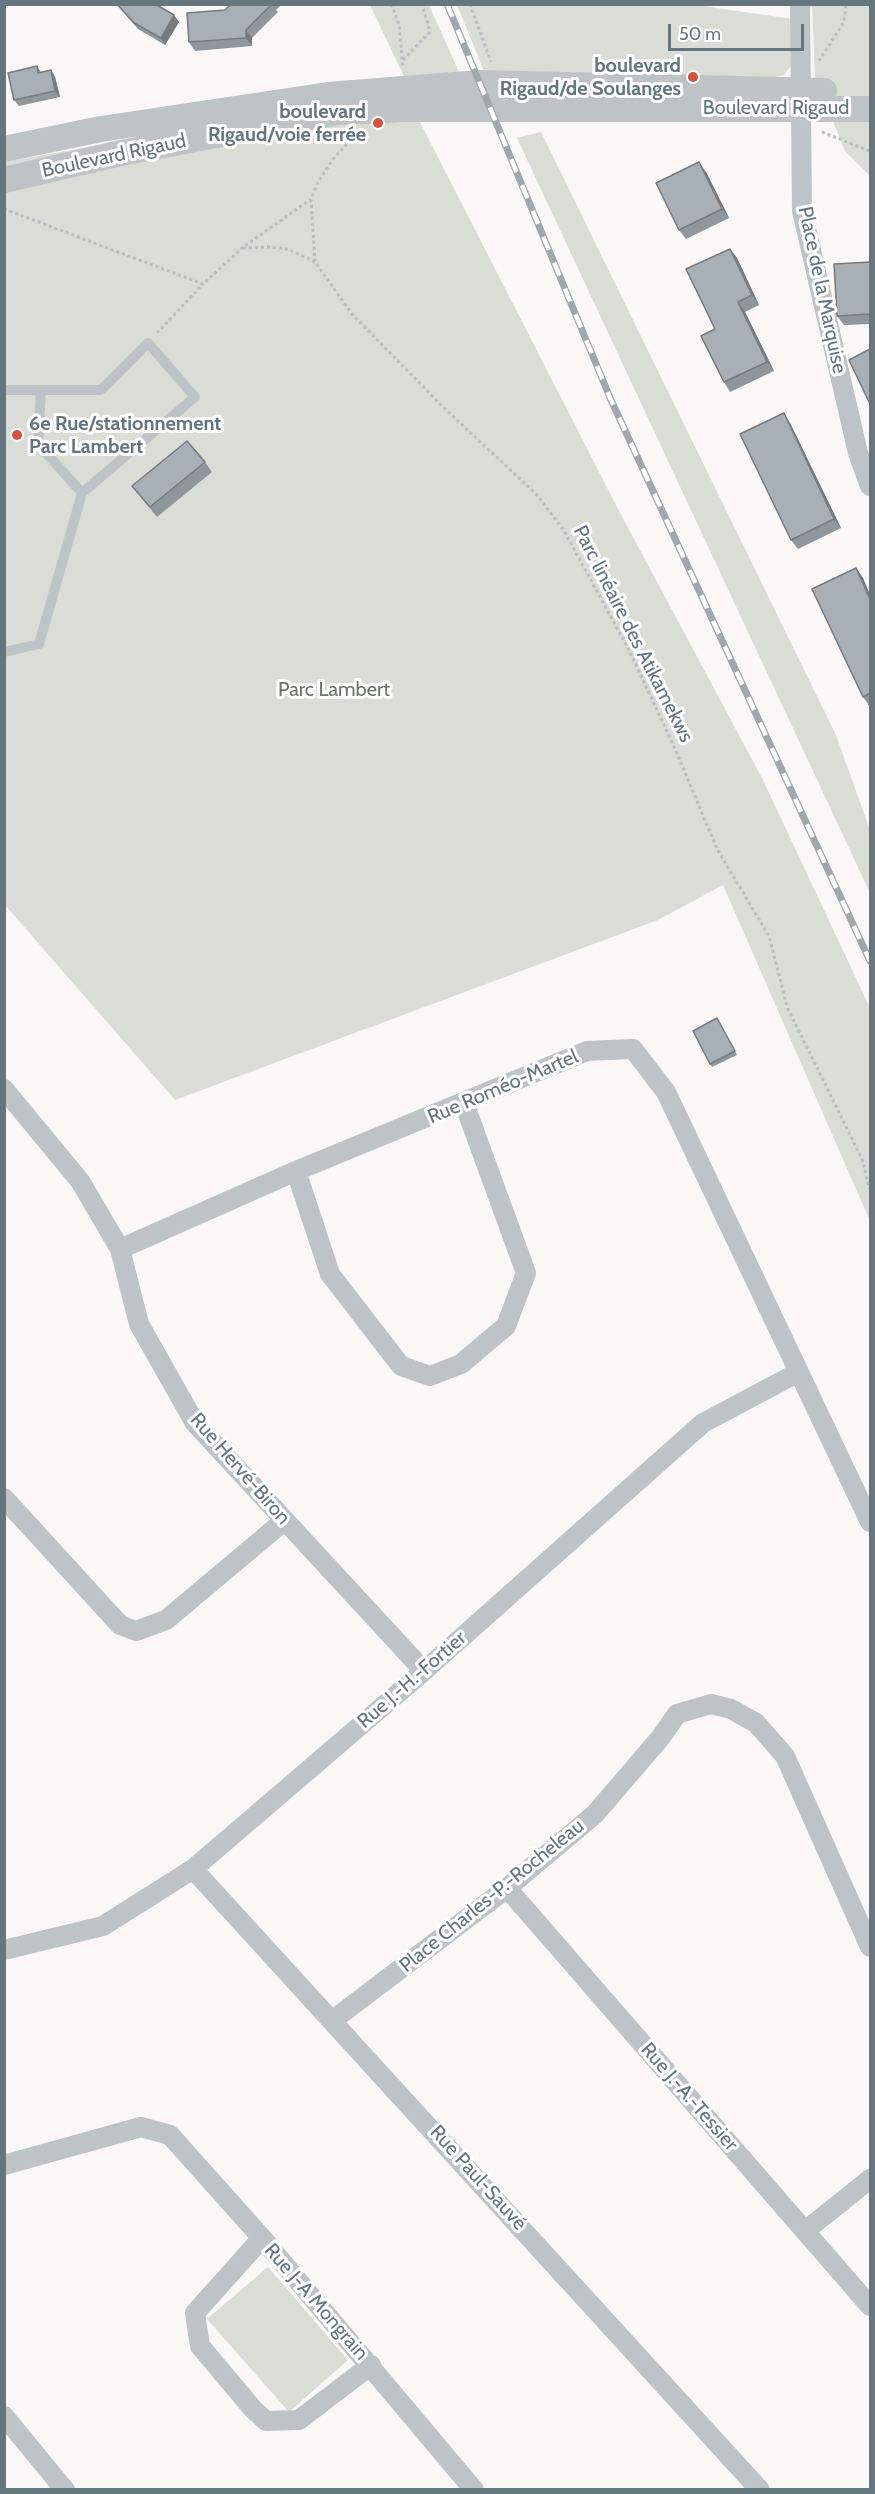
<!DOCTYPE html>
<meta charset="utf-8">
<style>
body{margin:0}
#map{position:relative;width:875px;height:2494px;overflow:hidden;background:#f9f8f7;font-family:Cabin,sans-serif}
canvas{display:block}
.frame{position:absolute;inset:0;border:6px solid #66767f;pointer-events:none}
.scale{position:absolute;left:668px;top:24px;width:136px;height:27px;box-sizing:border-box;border:3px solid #66767f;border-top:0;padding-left:8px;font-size:18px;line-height:21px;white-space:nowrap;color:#66767f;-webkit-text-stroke:4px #fff;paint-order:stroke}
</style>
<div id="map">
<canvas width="875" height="2494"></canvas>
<div class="frame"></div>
<div class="scale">50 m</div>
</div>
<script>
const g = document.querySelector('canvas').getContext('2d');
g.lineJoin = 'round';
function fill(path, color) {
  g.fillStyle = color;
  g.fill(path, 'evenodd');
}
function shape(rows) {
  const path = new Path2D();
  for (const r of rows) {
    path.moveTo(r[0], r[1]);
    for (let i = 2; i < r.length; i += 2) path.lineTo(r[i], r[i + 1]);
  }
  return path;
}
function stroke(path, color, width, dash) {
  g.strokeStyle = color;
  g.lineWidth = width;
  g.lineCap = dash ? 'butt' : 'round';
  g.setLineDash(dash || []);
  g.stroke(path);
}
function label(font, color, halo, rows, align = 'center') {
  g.font = font + ' Cabin,sans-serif';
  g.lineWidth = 6;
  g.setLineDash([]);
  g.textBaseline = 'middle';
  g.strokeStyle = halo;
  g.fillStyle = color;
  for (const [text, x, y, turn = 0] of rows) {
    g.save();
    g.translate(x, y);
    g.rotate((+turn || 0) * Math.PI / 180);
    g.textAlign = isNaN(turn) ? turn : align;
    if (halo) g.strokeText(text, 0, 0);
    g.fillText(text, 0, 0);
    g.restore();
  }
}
fill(shape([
 [370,5,429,5,463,81,403,89,618,509,763,780,870,1008,870,1221,723,885,658,920,175,1100,5,905,4,162,229,122,407,83],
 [457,5,674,5,703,6,793,19,791,66,784,75,767,79,486,76],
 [812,5,870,5,870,176,845,151,815,77],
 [541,132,836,735,870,830,870,893,517,138],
 [268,2267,348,2360,289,2412,207,2319]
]), '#d9ddd6');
stroke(shape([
 [391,4,399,24,403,67],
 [470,4,491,62],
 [403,60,430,32,422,4],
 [819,61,844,22,846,4],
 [822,132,870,151],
 [368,133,348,143,333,159,318,182,311,199,315,262,352,314,442,406,536,494,563,529,629,650,676,751,717,849,769,936,787,1007,862,1159,870,1190],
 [4,209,203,284,242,248,311,199],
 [243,248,269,247,288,249,315,262],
 [157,333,203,284]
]), '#b9bdbf', 3, [3, 3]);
stroke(shape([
 [4,390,101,390,148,343,195,397,82,493,38,444,41,390],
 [4,652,39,644,82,493]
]), '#bec3c6', 10);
stroke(shape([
 [800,4,802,211,858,453,870,486],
 [4,1089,80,1181,120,1249,139,1324,195,1423,424,1671],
 [296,1171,330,1274,401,1366,430,1376,461,1364,506,1326,526,1273,464,1103],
 [120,1249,296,1171,587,1051,633,1049,666,1092,870,1522],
 [4,1498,120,1625,136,1631,166,1620,284,1521],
 [193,1869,760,2490],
 [507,1888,870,2306],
 [4,1950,103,1926,193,1869,424,1671,703,1423,799,1372],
 [333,2020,507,1888,595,1814,661,1737,677,1714,711,1704,731,1709,756,1723,785,1756,870,1947],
 [4,2165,141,2127,170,2135,262,2238,474,2490],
 [805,2231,870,2179],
 [262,2238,195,2313,200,2346,253,2409,266,2421,299,2420,371,2365],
 [4,2416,65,2490]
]), '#bec3c6', 20);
stroke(shape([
 [4,149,101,129,328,95,480,83,824,91],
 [4,180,121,153,338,112,403,109,870,109]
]), '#bec3c6', 26);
const rail = shape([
 [447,4,611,400,870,961]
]);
stroke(rail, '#a0a8ac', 7);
stroke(rail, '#fff', 4.5, [14]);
fill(shape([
 [116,4,155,4,179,22,165,45,138,29],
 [231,4,282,4,276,10,278,12,252,38,252,46,195,51,189,42],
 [37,66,41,72,51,70,55,77,60,97,19,106,14,100],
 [706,172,729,218,686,239,679,230],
 [730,249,737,258,759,305,745,312,774,371,730,392,724,382],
 [870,262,870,324,844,325,837,316],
 [790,423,841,528,798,549,791,540],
 [205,462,212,472,157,517,132,486],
 [856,568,863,578,870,595,870,707,863,697],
 [717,1018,737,1055,712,1067,710,1064]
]), '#90979c');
fill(shape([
 [174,15,179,22,165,45,161,38],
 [246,30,252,38,252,46,246,38],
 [51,70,55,77,60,97,55,91],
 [699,162,706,172,729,218,722,209],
 [730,249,737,258,759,305,752,295],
 [738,302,745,312,774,371,767,362],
 [784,413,790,423,841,528,834,519],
 [856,568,863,578,870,595,870,599]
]), '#767b7f');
const building = shape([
 [117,4,155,4,174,15,161,38,134,23,117,4],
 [231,4,272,4,246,30,246,38,189,42,187,13,225,10,231,4],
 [37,66,38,73,51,70,55,91,14,100,8,73,37,66],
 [699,162,722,209,679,230,656,183,699,162],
 [730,249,752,295,738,302,767,362,724,382,701,336,715,329,686,269,730,249],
 [870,262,870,314,837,316,834,264,870,262],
 [870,349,870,404,849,360,870,349],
 [784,413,834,519,791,540,740,434,784,413],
 [187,441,205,462,150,507,132,486,187,441],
 [856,568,870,599,870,693,863,697,812,589,856,568],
 [717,1018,735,1051,710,1064,693,1031,717,1018]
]);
fill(building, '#a8b0b5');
stroke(building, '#767b7f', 1.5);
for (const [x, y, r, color] of [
 [693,77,6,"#d4513b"],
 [378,123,6,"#d4513b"],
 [17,435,6,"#d4513b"]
]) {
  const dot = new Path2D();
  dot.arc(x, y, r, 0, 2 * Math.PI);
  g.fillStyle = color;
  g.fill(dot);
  stroke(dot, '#fff', 2);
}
label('bold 20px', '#66767f', '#fff', [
 ["boulevard",681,66],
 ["Rigaud/de Soulanges",681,89],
 ["boulevard",366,112],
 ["Rigaud/voie ferrée",366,135],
 ["6e Rue/stationnement",29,424,"left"],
 ["Parc Lambert",29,447,"left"]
], 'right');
label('20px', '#66767f', '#fff', [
 ["Boulevard Rigaud",776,108],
 ["Boulevard Rigaud",114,156,-12],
 ["Place de la Marquise",822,290,78],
 ["Parc linéaire des Atikamekws",633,634,63],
 ["Rue Roméo-Martel",503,1087,-23],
 ["Rue Hervé-Biron",240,1469,49],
 ["Rue J.-H.-Fortier",412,1680,-41],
 ["Place Charles-P.-Rocheleau",492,1896,-39],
 ["Rue J.-A.-Tessier",689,2097,49],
 ["Rue Paul-Sauvé",478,2178,48],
 ["Rue J-A Mongrain",316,2302,49]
]);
label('20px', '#697765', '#fff', [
 ["Parc Lambert",334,690]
]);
</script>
